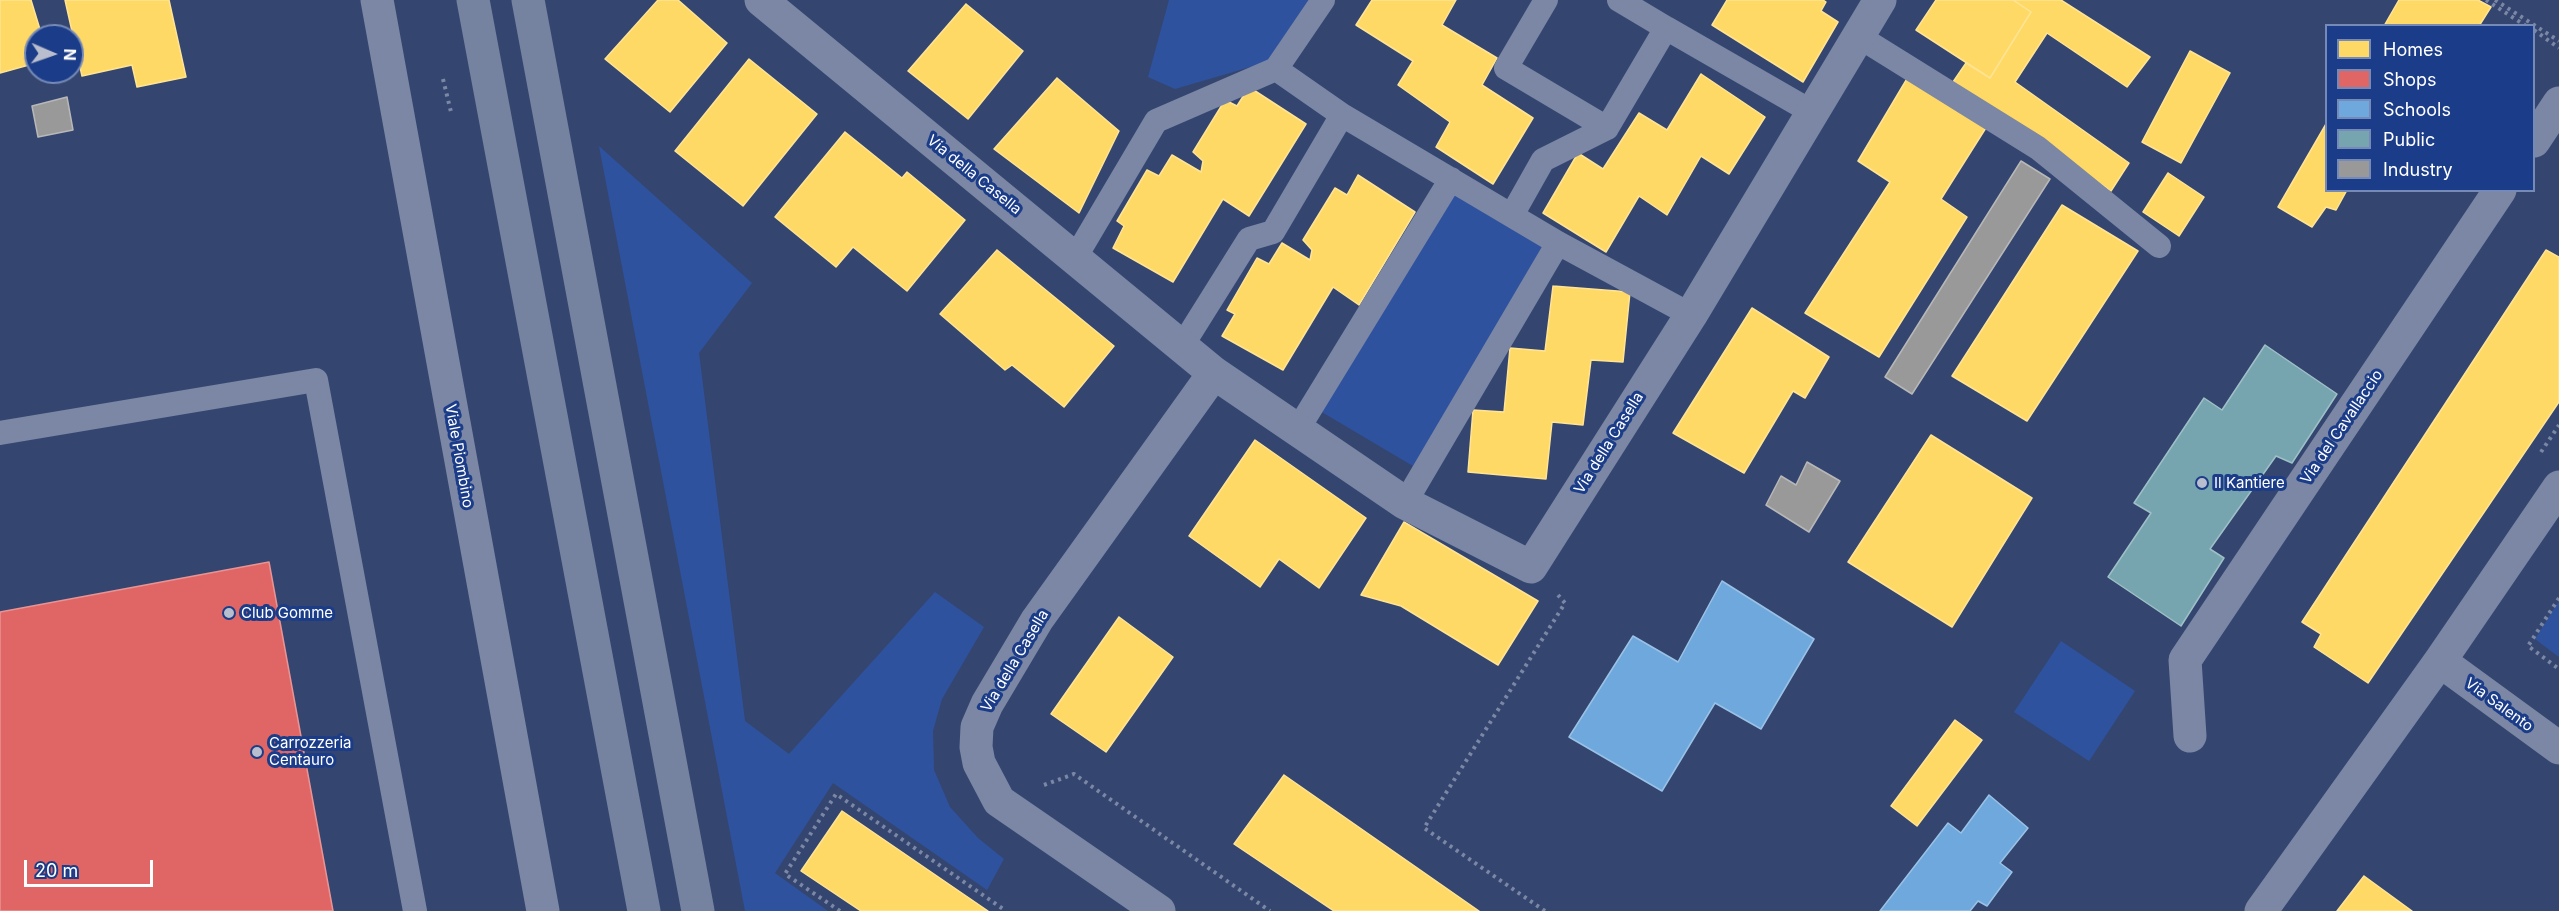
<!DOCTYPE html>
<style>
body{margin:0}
#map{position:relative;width:2559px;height:911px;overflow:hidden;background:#344670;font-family:Inter,sans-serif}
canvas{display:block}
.legend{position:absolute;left:2325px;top:24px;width:210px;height:168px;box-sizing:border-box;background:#1b3c88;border:2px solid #768ab8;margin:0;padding:8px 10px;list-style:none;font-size:18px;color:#fff}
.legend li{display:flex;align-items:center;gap:12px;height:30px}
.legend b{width:30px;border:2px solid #768ab8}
.north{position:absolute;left:24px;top:24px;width:60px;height:60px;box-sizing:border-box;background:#1b3c88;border:2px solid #768ab8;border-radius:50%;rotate:92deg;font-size:16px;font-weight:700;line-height:24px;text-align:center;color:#fff}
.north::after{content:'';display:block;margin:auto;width:21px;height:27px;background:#b8becd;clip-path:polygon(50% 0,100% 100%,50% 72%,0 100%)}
.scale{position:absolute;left:24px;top:860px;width:129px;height:27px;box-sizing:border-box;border:3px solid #fff;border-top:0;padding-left:8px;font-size:18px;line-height:21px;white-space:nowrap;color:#fff;-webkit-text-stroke:4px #1b3c88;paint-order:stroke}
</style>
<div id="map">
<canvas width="2559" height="911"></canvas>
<ul class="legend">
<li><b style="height:16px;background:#ffd966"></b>Homes</li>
<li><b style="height:16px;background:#e06666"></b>Shops</li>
<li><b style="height:16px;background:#6fa8dc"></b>Schools</li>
<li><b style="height:16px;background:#76a5af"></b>Public</li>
<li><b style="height:16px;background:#999"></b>Industry</li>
</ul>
<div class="north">N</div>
<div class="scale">20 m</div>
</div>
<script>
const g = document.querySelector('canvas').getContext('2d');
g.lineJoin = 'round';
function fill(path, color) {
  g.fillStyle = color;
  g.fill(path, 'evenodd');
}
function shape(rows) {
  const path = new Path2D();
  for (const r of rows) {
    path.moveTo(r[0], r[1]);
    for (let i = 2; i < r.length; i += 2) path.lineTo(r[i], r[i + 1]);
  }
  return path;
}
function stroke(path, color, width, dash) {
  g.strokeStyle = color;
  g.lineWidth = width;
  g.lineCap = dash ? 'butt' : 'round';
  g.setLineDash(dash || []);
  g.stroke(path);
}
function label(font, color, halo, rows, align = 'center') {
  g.font = font + ' Inter,sans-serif';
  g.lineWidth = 6;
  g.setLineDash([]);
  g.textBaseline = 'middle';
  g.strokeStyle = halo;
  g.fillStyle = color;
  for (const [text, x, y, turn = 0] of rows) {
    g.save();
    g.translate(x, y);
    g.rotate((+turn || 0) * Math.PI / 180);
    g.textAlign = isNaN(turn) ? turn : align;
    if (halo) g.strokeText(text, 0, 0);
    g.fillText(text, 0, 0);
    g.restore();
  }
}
fill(shape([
 [1169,0,1314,0,1274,60,1175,89,1148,77],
 [599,146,752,283,699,353,745,721,789,754,935,592,984,627,942,699,933,731,934,770,950,807,978,838,1004,859,987,890,833,783,775,873,828,911,745,911],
 [1454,193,1545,246,1413,466,1320,411],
 [2559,601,2559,657,2535,639],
 [2061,641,2135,691,2089,761,2014,712]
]), '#2f529f');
const homes = shape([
 [0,0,31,0,42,36,36,36,36,63,0,73,0,0],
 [65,0,169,0,186,77,137,87,132,65,82,76,65,0],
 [658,0,678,0,727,43,670,112,605,59,658,0],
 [1372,0,1456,0,1442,25,1497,58,1482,85,1533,118,1493,184,1436,147,1450,122,1398,85,1413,61,1356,25,1372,0],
 [1727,0,1823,0,1826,2,1821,11,1838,22,1803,82,1712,25,1727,0],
 [1936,0,2013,0,2031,12,1990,78,1916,30,1936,0],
 [2013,0,2061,0,2150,57,2127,87,2047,33,2015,82,2129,163,2111,191,1953,82,1966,63,1990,78,2031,12,2013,0],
 [2399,0,2478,0,2491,7,2479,26,2384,26,2399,0],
 [966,4,1023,51,968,119,908,71,966,4],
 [2190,51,2230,73,2181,163,2142,142,2190,51],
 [749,59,817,114,743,206,675,151,749,59],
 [1911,72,1989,123,1941,199,1967,217,1879,357,1805,313,1890,182,1858,161,1911,72],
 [1701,74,1765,117,1729,174,1701,156,1667,215,1639,196,1606,252,1543,213,1578,153,1603,169,1639,113,1667,130,1701,74],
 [1057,78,1119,131,1079,213,994,149,1057,78],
 [1249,87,1306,124,1249,216,1223,199,1173,282,1113,248,1124,226,1117,221,1147,170,1159,176,1172,155,1201,172,1203,161,1193,152,1225,100,1237,106,1249,87],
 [2326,124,2326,190,2347,190,2336,210,2326,207,2312,227,2278,207,2326,124],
 [845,132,902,178,907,172,965,220,907,291,853,247,836,267,775,217,845,132],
 [2168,173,2204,197,2179,236,2143,212,2168,173],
 [1358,175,1415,212,1359,305,1333,287,1283,370,1222,336,1235,314,1227,310,1257,258,1269,264,1282,243,1310,260,1312,250,1303,240,1335,188,1347,195,1358,175],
 [2062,205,2138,251,2027,421,1952,376,2062,205],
 [997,250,1114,346,1064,407,1012,365,1005,370,940,314,997,250],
 [2546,250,2559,257,2559,402,2368,683,2314,647,2321,634,2302,622,2546,250],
 [1553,286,1630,292,1623,362,1591,360,1583,425,1552,422,1546,479,1468,472,1473,410,1504,412,1510,348,1545,351,1553,286],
 [1752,308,1829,357,1805,398,1793,391,1744,473,1673,433,1752,308],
 [1931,435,2032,498,1952,627,1848,562,1931,435],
 [1255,440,1366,518,1319,588,1279,559,1260,587,1189,536,1255,440],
 [1404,522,1538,601,1498,665,1401,606,1361,595,1404,522],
 [1119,617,1173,657,1106,752,1051,714,1119,617],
 [1955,720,1982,740,1917,826,1891,806,1955,720],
 [1284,775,1479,911,1334,911,1234,844,1284,775],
 [842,811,988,911,861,911,801,871,842,811],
 [2364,876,2412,911,2337,911,2364,876]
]);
fill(homes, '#ffd966');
stroke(homes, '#ffe494', 1.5);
const shops = shape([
 [269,562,333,911,0,911,0,612,269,562]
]);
fill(shops, '#e06666');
stroke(shops, '#e99494', 1.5);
const schools = shape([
 [1722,581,1814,639,1761,729,1715,703,1662,791,1569,737,1633,636,1678,662,1722,581],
 [1989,795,2028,828,2000,863,2012,872,1987,906,1978,901,1970,911,1880,911,1948,823,1961,833,1989,795]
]);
fill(schools, '#6fa8dc');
stroke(schools, '#9ac2e6', 1.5);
const public = shape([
 [2265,345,2337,394,2292,463,2276,456,2210,549,2224,558,2181,626,2108,577,2151,513,2134,503,2204,398,2222,410,2265,345]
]);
fill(public, '#76a5af');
stroke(public, '#9fc0c7', 1.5);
const industry = shape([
 [67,97,73,130,38,137,32,106,67,97],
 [2021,161,2050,179,1912,394,1885,377,2021,161],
 [1807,462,1840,481,1809,532,1766,505,1781,476,1796,485,1807,462]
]);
fill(industry, '#999');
stroke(industry, '#b8b8b8', 1.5);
stroke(shape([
 [2486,0,2526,26],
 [2495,0,2559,41],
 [2534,30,2559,48],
 [443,79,451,112],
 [2541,452,2559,425],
 [2559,598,2528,646,2559,669],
 [1044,785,1074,774,1270,911],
 [840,911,785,874,836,794,1006,911],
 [1545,911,1424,828,1565,603,1558,595]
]), '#7b87a5', 4, [3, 4.5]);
stroke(shape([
 [1546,0,1506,68,1607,128],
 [1666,28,1812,112],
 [1858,36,2038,148,2159,246],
 [1276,69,1323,0],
 [1512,215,1543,160,1607,128,1666,28,1619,0],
 [1075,258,1156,121,1276,69,1342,115,1558,243,1691,315],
 [1182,346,1249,239,1273,232,1342,115],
 [1298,429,1451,179],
 [0,433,316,380,415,911],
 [1405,503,1558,243]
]), '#7b87a5', 24);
stroke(shape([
 [2534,141,2559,103],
 [2190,736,2185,660,2500,190]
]), '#7b87a5', 33);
stroke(shape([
 [377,0,543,911],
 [761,0,1214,373,1405,503,1531,567,1691,315,1880,0],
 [2440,661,2559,748],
 [1159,911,999,801,979,763,976,747,977,727,987,704,1037,620,1214,373],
 [2261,911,2440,661,2559,487]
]), '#7b87a5', 33);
stroke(shape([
 [473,0,644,911],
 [528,0,698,911]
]), '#7582a0', 33);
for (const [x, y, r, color] of [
 [2202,483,6,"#b8becd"],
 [229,613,6,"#b8becd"],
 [257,752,6,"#b8becd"]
]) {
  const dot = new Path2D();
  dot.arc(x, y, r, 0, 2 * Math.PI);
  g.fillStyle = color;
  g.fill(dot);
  stroke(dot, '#1b3c88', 2);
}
label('15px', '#fff', '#1b3c88', [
 ["Via della Casella",974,175,39],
 ["Via del Cavallaccio",2342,427,-56],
 ["Via della Casella",1609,443,-58],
 ["Viale Piombino",459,456,80],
 ["Via della Casella",1015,661,-59],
 ["Via Salento",2499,705,36]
]);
label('15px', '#fff', '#1b3c88', [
 ["Il Kantiere",2214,483],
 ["Club Gomme",241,613],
 ["Carrozzeria",269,743],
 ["Centauro",269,760]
], 'left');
</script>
